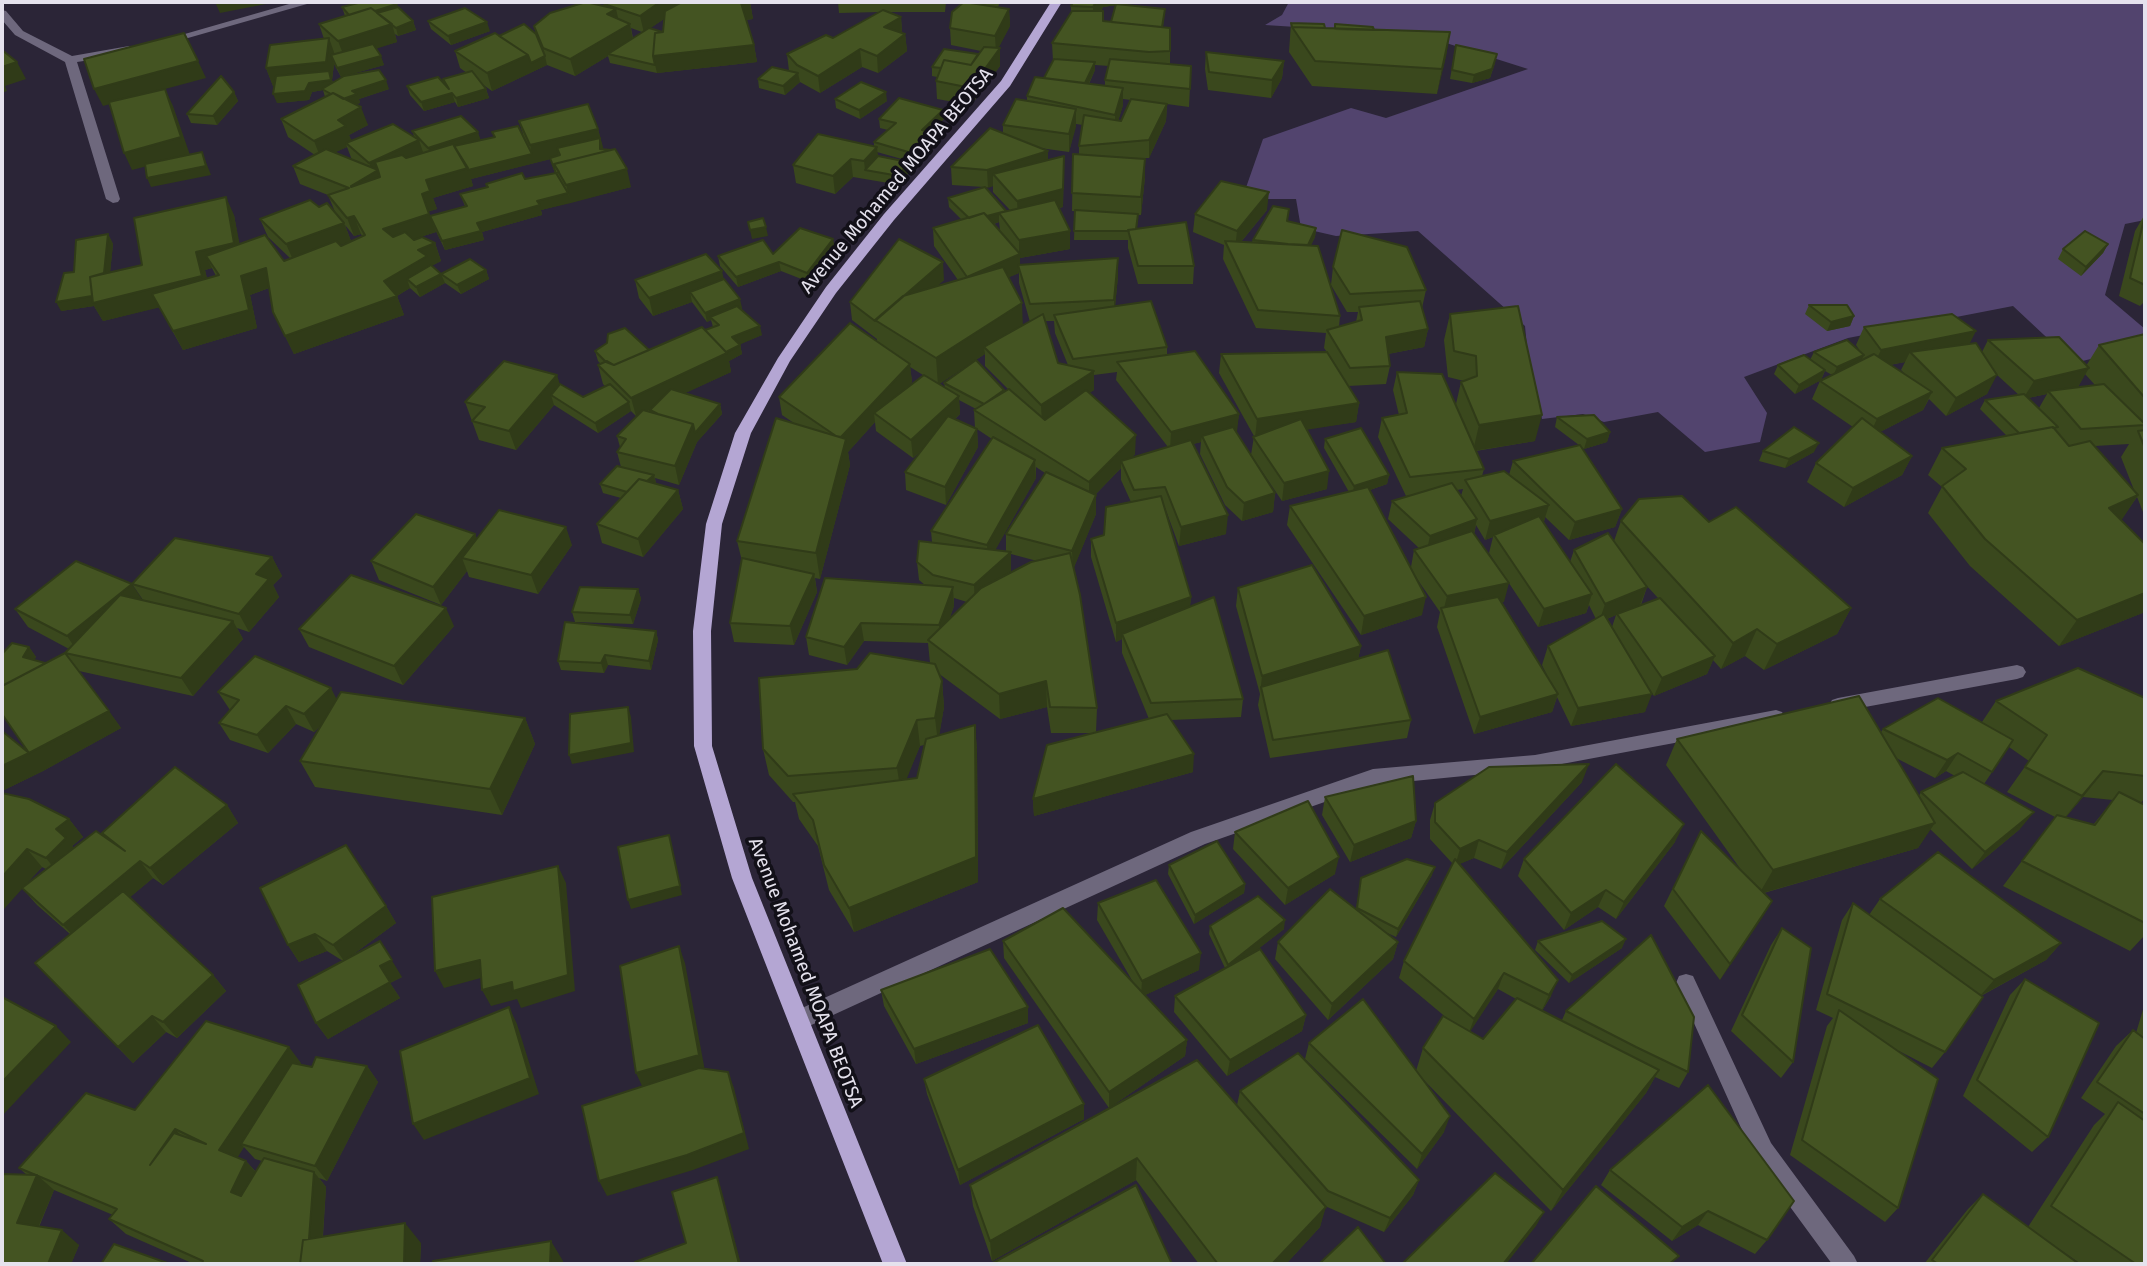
<!DOCTYPE html>
<style>
body{margin:0}
#map{position:relative;width:2147px;height:1266px;overflow:hidden;background:#2b2537;font-family:"Fira Sans",sans-serif}
canvas{display:block}
.frame{position:absolute;inset:0;border:4px solid #e5e2ed;pointer-events:none}
</style>
<div id="map">
<canvas width="2147" height="1266"></canvas>
<div class="frame"></div>
</div>
<script>
const g = document.querySelector('canvas').getContext('2d');
g.lineJoin = 'round';
function fill(path, color) {
  g.fillStyle = color;
  g.fill(path, 'evenodd');
}
function shape(rows) {
  const path = new Path2D();
  for (const r of rows) {
    path.moveTo(r[0], r[1]);
    for (let i = 2; i < r.length; i += 2) path.lineTo(r[i], r[i + 1]);
  }
  return path;
}
function stroke(path, color, width, dash) {
  g.strokeStyle = color;
  g.lineWidth = width;
  g.lineCap = dash ? 'butt' : 'round';
  g.setLineDash(dash || []);
  g.stroke(path);
}
function label(font, color, halo, rows, align = 'center') {
  g.font = font + ' "Fira Sans",sans-serif';
  g.lineWidth = 7;
  g.setLineDash([]);
  g.textBaseline = 'middle';
  g.strokeStyle = halo;
  g.fillStyle = color;
  for (const [text, x, y, turn = 0] of rows) {
    g.save();
    g.translate(x, y);
    g.rotate((+turn || 0) * Math.PI / 180);
    g.textAlign = isNaN(turn) ? turn : align;
    if (halo) g.strokeText(text, 0, 0);
    g.fillText(text, 0, 0);
    g.restore();
  }
}
fill(shape([
 [1289,2,2145,2,2145,220,2125,224,2105,295,2145,329,2145,346,2074,363,2013,306,1848,338,1744,377,1767,413,1760,442,1705,452,1658,412,1604,422,1583,414,1542,419,1529,367,1525,326,1418,231,1336,236,1301,228,1296,199,1242,199,1263,139,1351,108,1386,118,1528,69,1421,35,1265,25,1282,15]
]), '#52446e');
fill(shape([
 [296,2,314,2,167,44,157,42,296,2],
 [2,10,6,11,23,31,72,56,129,46,135,50,129,54,77,62,120,199,118,202,113,203,106,199,65,62,15,35,2,20,2,10],
 [2017,665,2023,667,2026,672,2023,677,2017,679,1838,712,1832,710,1829,705,1832,700,1838,698,2017,665],
 [1776,710,1782,712,1785,717,1782,722,1776,724,1535,769,1373,785,1205,844,807,1027,799,1030,791,1027,788,1020,791,1013,1191,832,1373,769,1535,755,1776,710],
 [1686,974,1693,976,1771,1143,1854,1256,1858,1264,1832,1264,1755,1159,1676,983,1679,976,1686,974]
]), '#6e687d');
fill(shape([
 [1051,2,1062,2,1010,86,894,220,836,293,790,361,751,433,722,524,711,631,712,746,752,878,907,1264,883,1264,732,878,694,746,693,631,706,524,735,433,778,358,826,287,884,214,1001,81,1051,2]
]), '#b4a6d3');
fill(shape([
 [604,2,750,2,753,19,746,20,754,45,757,62,657,73,610,63,608,56,575,76,547,65,492,91,482,84,486,89,489,98,458,107,455,102,424,111,410,95,407,86,445,85,443,79,467,73,460,68,455,51,499,36,536,34,534,26,605,6,604,4,607,2],
 [664,19,663,32,650,28],
 [631,28,642,32,633,38],
 [838,2,946,2,945,12,889,12,901,17,902,33,905,34,907,51,878,73,862,67,820,93,800,82,785,95,759,88,758,79,789,71,787,54,833,38,879,12,839,13],
 [964,2,1000,2,998,7,1009,9,1010,26,998,48,1000,48,1000,66,971,105,937,99,936,81,937,77,932,76,932,67,978,54,981,51,951,45,950,28],
 [1073,2,1125,2,1124,4,1121,4,1165,9,1163,27,1170,51,1170,64,1191,66,1189,107,1167,104,1166,121,1149,158,1140,158,1145,159,1145,177,1141,215,1138,215,1137,229,1194,266,1193,284,1138,284,1128,248,1128,240,1074,240,1075,211,1072,211,1073,154,1079,155,1079,146,1083,125,1076,124,1069,152,1040,148,1048,151,1048,160,1064,156,1063,207,1059,208,1070,249,1020,258,1020,265,1118,276,1115,306,1167,347,1167,355,1239,414,1236,432,1275,493,1273,512,1242,521,1225,505,1200,454,1201,442,1193,444,1226,534,1179,546,1164,505,1191,597,1190,606,1243,699,1241,717,1171,720,1193,772,1034,816,1033,799,1092,733,1051,733,1047,707,1000,719,938,673,942,681,944,707,939,735,975,725,977,751,978,882,854,932,829,890,818,846,799,819,795,802,793,802,769,775,763,749,930,663,928,643,864,641,847,665,809,655,806,637,925,585,919,580,917,562,932,542,931,531,992,439,977,429,978,447,946,505,906,490,905,472,921,451,913,458,876,431,875,422,848,452,850,465,820,579,815,578,817,592,794,645,734,642,730,623,742,561,737,541,794,423,782,415,779,397,877,341,877,339,852,320,850,302,944,280,937,286,958,280,934,246,933,228,962,220,949,207,948,198,984,187,952,185,951,167,1003,133,1003,125,1027,101,1027,96,1044,78,1054,61,1053,61,1052,43,1071,13,1071,6],
 [1116,5,1111,22,1103,21,1101,11,1103,7],
 [1095,65,1109,66,1105,80,1105,86,1089,84,1095,70],
 [1123,99,1131,100,1121,121,1118,121,1123,105],
 [993,186,993,192,1010,210,1006,211,985,188],
 [999,222,1000,230,994,224],
 [1019,273,1019,283,1030,322,1023,326,1009,277],
 [1045,321,1054,321,1055,333,1068,365,1058,363],
 [985,354,985,366,1009,390,1004,392,944,383,945,387,939,384],
 [910,367,923,375,906,388,912,382],
 [1117,372,1116,380,1168,447,1131,458,1135,454,1089,393,1094,390,1094,375],
 [959,400,976,409,974,410,975,428,955,419,960,414],
 [1036,467,1045,473,1006,534,1006,552,995,550,1036,478],
 [1121,468,1121,480,1131,502,1104,535,1091,539,1091,557,1116,642,1122,639,1122,653,1149,719,1096,732,1097,708,1074,567,1096,514,1095,495],
 [1011,554,1037,561,1006,575,1011,571],
 [954,598,967,602,949,620,954,606],
 [924,745,917,778,906,779,920,746],
 [342,7,399,7,413,21,416,30,398,36,395,34,397,42,376,48,384,65,341,77,334,64,332,80,333,83,389,89,359,99,360,103,356,104,368,125,349,135,351,140,414,136,412,131,480,140,494,137,492,132,523,134,519,121,598,129,603,149,631,187,541,210,542,215,482,232,484,240,445,250,434,227,436,232,414,239,435,243,441,261,431,266,441,274,486,270,489,279,461,294,445,283,420,297,410,288,397,296,404,315,294,354,273,312,269,288,250,295,257,328,183,350,159,307,103,321,94,306,61,311,74,272,108,234,113,244,110,272,142,265,234,215,239,244,284,261,291,259,268,237,260,219,319,207,335,212,328,195,300,184,293,166,315,155,288,137,281,119,325,97,323,90,312,92,309,100,277,103,275,86,273,86,266,68,324,39,319,24,345,16],
 [347,147,352,160,335,152],
 [550,159,555,173,525,179,486,184,487,187,460,194,465,206,430,216,428,211,437,209,433,198,473,186,471,179],
 [345,225,354,236,361,234,362,236,341,246,340,245,351,241],
 [212,268,216,276,207,279,205,270],
 [428,21,490,31,451,45,431,29],
 [1291,23,1325,28,1335,29,1335,24,1374,30,1450,32,1437,94,1312,86,1289,52],
 [1456,45,1495,63,1490,78,1472,83,1450,79],
 [1206,52,1284,61,1282,78,1271,98,1208,90,1205,69],
 [234,92,238,101,217,125,191,123,187,114],
 [835,99,887,101,860,119,836,108],
 [943,110,944,119,930,132,935,133,936,142,916,163,877,152,878,156,909,172,900,185,853,177,835,194,796,183,793,165,874,146,874,142,888,130,880,128,879,119],
 [1267,210,1241,242,1252,242,1253,240,1288,222,1316,228,1315,237,1311,245,1340,316,1339,327,1356,322,1358,312,1347,312,1331,285,1333,267,1426,290,1422,308,1428,329,1424,347,1388,354,1390,366,1386,384,1348,386,1359,403,1356,422,1307,429,1327,489,1282,501,1251,455,1254,436,1219,373,1221,354,1327,352,1324,348,1326,333,1256,328,1223,259,1224,245,1193,232,1195,214],
 [2145,214,2145,301,2140,306,2119,296,2135,231],
 [2108,244,2103,253,2081,276,2058,259,2063,249],
 [835,248,809,282,781,271,738,287,720,266,718,256,773,254],
 [724,279,742,308,741,309,762,335,740,344,742,354,729,361,731,372,685,393,720,404,722,414,697,442,679,485,655,478,656,484,678,490,683,509,643,557,602,543,597,524,621,498,603,493,600,484,621,467,617,452,620,447,617,436,638,415,636,416,631,411,598,433,554,405,516,450,479,440,465,402,560,384,583,397,605,386,603,384,598,365,601,364,598,361,595,351,649,350,713,327,711,320,707,322,692,302,653,316,639,298,635,280],
 [1809,305,1854,316,1850,326,1827,331,1805,314],
 [1450,314,1535,441,1476,451,1484,469,1482,476,1509,475,1513,461,1579,445,1555,427,1557,417,1610,432,1607,442,1584,449,1581,447,1622,509,1615,527,1569,540,1545,517,1544,522,1570,562,1574,550,1614,541,1621,521,1709,522,1851,608,1837,634,1764,670,1745,656,1721,669,1713,660,1707,674,1654,696,1650,690,1645,712,1571,726,1557,697,1552,712,1474,734,1437,627,1440,612,1415,576,1422,615,1361,635,1287,525,1290,506,1349,492,1324,448,1325,439,1389,475,1387,484,1370,490,1411,567,1414,550,1420,549,1388,519,1392,501,1410,495,1406,496,1378,437,1382,418,1399,415,1393,390,1397,372,1456,404,1461,382,1464,381,1448,377,1444,340],
 [1463,489,1461,496,1457,490],
 [1476,525,1485,540,1493,537,1489,553,1538,627,1586,613,1589,605,1596,619,1548,646,1542,665,1548,677,1502,602,1504,602,1474,534],
 [1647,586,1658,598,1641,605,1647,587],
 [1616,615,1612,627,1607,619],
 [1864,327,1969,344,1982,352,1988,340,2086,366,2099,345,2145,334,2145,517,2137,497,2121,520,2145,544,2145,612,2059,646,1970,566,1928,513,1942,487,1928,475,1942,448,2007,436,1980,409,1985,400,2019,395,1996,374,1987,394,1946,416,1929,399,1923,410,1880,432,1912,456,1902,475,1844,507,1807,482,1816,463,1853,427,1812,399,1820,381,1832,375,1825,371,1821,380,1795,394,1774,374,1778,365,1810,360,1814,352,1860,351,1856,345],
 [1905,362,1901,370,1905,374,1890,365],
 [2085,374,2095,385,2070,388,2078,387],
 [2047,394,2039,408,2028,398],
 [2129,444,2121,457,2134,490,2095,446],
 [1763,451,1814,452,1785,468,1759,461],
 [475,534,477,539,572,545,538,594,469,577,467,571,441,605,379,580,371,561],
 [272,557,282,576,273,585,279,597,249,632,237,628,243,639,193,696,79,671,121,728,43,771,2,791,2,731,29,753,29,647,36,657,34,660,46,663,65,653,69,649,28,627,15,609,143,600,132,584],
 [1238,588,1361,646,1358,659,1411,720,1407,738,1270,758,1258,705,1260,694,1236,606],
 [638,589,641,599,633,624,575,622,572,612],
 [454,626,403,685,309,647,299,629],
 [656,631,658,640,651,670,608,665,604,673,561,670,558,661],
 [218,692,336,699,525,718,535,744,502,815,315,787,300,761,321,725,314,732,296,724,268,753,230,740,219,723,230,710],
 [2145,698,2145,798,2141,803,2145,805,2145,935,2130,951,2003,886,2055,817,2007,792,2029,761,2009,747,1984,784,2020,829,1972,869,1930,829,1918,848,1764,893,1772,901,1720,980,1664,906,1701,831,1744,874,1666,765,1677,739,1881,732,1883,729,1982,722,1996,701],
 [1896,758,1935,778,1946,771,1955,776,1921,792,1919,796],
 [2083,797,2113,800,2093,825,2066,817],
 [1582,782,1501,869,1474,858,1459,864,1551,996,1542,1011,1562,1020,1566,1011,1688,1072,1679,1088,1655,1077,1646,1093,1551,1211,1418,1074,1444,1132,1417,1169,1305,1059,1309,1043,1416,1071,1423,1048,1448,1019,1399,978,1404,961,1453,864,1430,839,1430,820,1435,803],
 [1498,989,1516,999,1483,1039,1470,1031],
 [2,793,69,819,83,837,72,846,74,848,106,838,102,833,227,805,238,823,163,885,153,878,130,897,213,975,226,991,177,1038,166,1032,133,1063,35,963,70,934,37,905,22,888,2,911],
 [42,867,46,869,25,885],
 [1325,797,1416,821,1411,838,1350,862,1322,815],
 [1235,832,1335,874,1285,905,1233,849],
 [1675,842,1616,919,1598,907,1564,930,1518,876,1524,859],
 [1169,865,1245,884,1244,893,1194,924,1168,874],
 [1432,875,1396,937,1383,931,1398,942,1393,959,1328,1020,1275,959,1278,942,1356,909,1361,878],
 [1880,899,2061,943,2046,960,1981,996,1945,1052,1932,1068,1899,1051,1898,1208,1885,1222,1790,1155,1827,1026,1833,1018,1816,1010,1842,920,1853,903,1869,915],
 [1098,903,1199,970,1145,995,1187,1040,1185,1056,1109,1108,1004,958,1003,941,1133,982,1097,920],
 [386,906,396,923,351,956,402,977,390,983,400,998,328,1039,316,1023,343,961,327,951,299,962,288,945],
 [1210,926,1284,929,1254,952,1306,1015,1302,1031,1227,1076,1174,1012,1175,996,1225,968,1209,934],
 [1782,928,1793,1062,1781,1078,1731,1031,1771,945],
 [1538,941,1622,948,1569,983,1535,950],
 [2025,979,2048,1137,2032,1152,1963,1096,2010,995],
 [881,990,1028,1023,916,1064,884,1006],
 [2145,1003,2145,1264,2081,1264,2030,1229,2079,1264,1924,1264,1968,1209,1983,1194,2028,1227,2094,1125,2105,1114,2081,1098,2116,1046,2133,1030,2136,1033],
 [301,1063,300,1065,312,1067,367,1066,378,1082,327,1181,319,1178,326,1187,323,1236,421,1243,420,1264,194,1264,126,1234,109,1219,113,1215,54,1190,39,1227,79,1245,71,1264,2,1264,27,1175,19,1168,135,1110],
 [244,1147,255,1159,262,1161,256,1172,246,1161,237,1157],
 [924,1079,1084,1119,960,1185,927,1094],
 [1708,1085,1767,1240,1755,1254,1698,1225,1672,1241,1601,1185,1610,1170],
 [1240,1091,1419,1180,1413,1195,1384,1232,1325,1206,1320,1227,1286,1264,1199,1264,1136,1180,992,1261,973,1206,970,1185,1237,1105]
]), '#3a481d');
fill(shape([
 [215,2,271,2,271,3,220,13],
 [660,2,681,2,682,6,644,33,640,16],
 [750,2,753,19,744,20,741,3],
 [1096,2,1125,2,1124,4,1103,7,1093,24,1093,7],
 [397,4,400,13,352,18],
 [616,9,620,26,607,14],
 [1009,9,1010,26,996,53,995,36],
 [901,17,902,34,884,27],
 [413,21,416,30,398,36,396,28],
 [487,22,490,31,451,45,448,36],
 [392,24,397,42,345,59,338,41],
 [630,24,633,41,608,54,608,56,575,76,570,59],
 [1450,32,1446,57,1437,94,1442,69],
 [905,34,907,51,878,73,877,56],
 [329,38,335,55,331,55,334,64,332,80,335,89,322,89,323,90,312,92,309,100,277,103,273,94,309,83,331,80,273,86,266,68],
 [754,45,757,62,657,73,653,56],
 [1000,48,1000,66,971,105,971,88],
 [860,49,862,67,820,93,818,76],
 [1497,54,1490,78,1472,83,1474,75],
 [528,55,545,56,547,65,492,91,487,73],
 [381,56,384,65,341,77,337,68],
 [198,61,206,78,165,89,173,106,190,155,132,170,124,153,165,89,103,106,94,89],
 [1284,61,1282,78,1271,98,1272,80],
 [17,62,26,79,5,86,7,91,2,93,2,67],
 [1095,62,1095,70,1084,93,1085,84],
 [798,73,800,82,785,95,783,86],
 [386,80,389,89,359,99,360,103,343,109,340,100,352,91],
 [1123,88,1123,105,1115,132,1115,115],
 [486,89,489,98,458,107,456,98],
 [234,92,238,101,217,125,213,116],
 [886,92,887,101,860,119,859,110],
 [452,93,455,102,424,111,421,102],
 [1167,104,1166,121,1149,158,1149,140],
 [361,107,368,125,349,135,353,144,346,143,347,147,321,159,314,141,338,120],
 [1076,109,1076,127,1069,152,1069,134],
 [943,110,944,119,923,139,922,130],
 [598,129,603,147,602,158,557,148,559,157,471,179,473,186,433,198,437,209,428,212,422,194,426,180,468,168,532,154,530,145],
 [478,132,481,141,431,157,428,148],
 [935,133,936,142,916,163,915,154],
 [419,140,425,158,384,188,351,186,373,173,369,163],
 [877,147,879,165,865,170,866,179,864,161],
 [1048,151,1048,169,993,174,993,186,988,188,987,170],
 [202,152,211,175,151,187,147,178],
 [1064,156,1063,207,1018,219,1017,201],
 [851,159,853,177,835,194,833,176],
 [1145,159,1145,177,1141,215,1141,197],
 [908,162,909,172,900,185,899,176],
 [627,169,631,187,571,203,566,185],
 [1269,192,1267,210,1235,249,1237,231],
 [568,193,571,203,541,210,542,215,482,232,484,240,445,250,442,241,477,223,537,201],
 [226,197,234,215,243,261,206,256,212,268,205,270,211,295,103,321,94,306,61,311,56,302,108,234,113,244,108,293,196,252],
 [999,213,999,222,972,230,972,220],
 [429,214,436,232,389,247,383,229],
 [354,216,361,234,354,236,347,218],
 [344,223,351,241,294,262,286,244],
 [766,227,768,236,752,239,750,230],
 [1316,228,1315,237,1306,256,1308,247],
 [1070,231,1070,249,1020,258,1020,272,1018,265,1019,273,968,295,967,277,1019,254,1019,240],
 [833,239,835,248,809,282,807,273],
 [435,243,441,261,407,279,410,288,393,298,397,296,404,315,294,354,285,336,384,281,418,250],
 [2108,244,2103,253,2081,276,2086,267],
 [1118,258,1118,276,1114,318,1114,300],
 [779,262,781,271,738,287,736,277],
 [943,262,944,280,889,329,875,320],
 [266,268,274,286,250,295,257,328,183,350,173,331,241,276],
 [486,270,489,279,461,294,457,285],
 [722,271,726,289,690,292,692,302,653,316,649,298],
 [441,274,445,283,420,297,416,287],
 [740,299,742,308,713,320,710,317,711,320,707,322,705,313],
 [1022,303,1023,329,984,347,985,354,938,385,936,358],
 [1854,316,1850,326,1827,331,1831,322],
 [760,326,762,335,734,347,732,337],
 [1428,329,1424,347,1382,355,1386,337],
 [1976,331,1967,349,1910,352,1905,362,1872,368,1881,350],
 [740,345,742,354,729,361,731,372,636,416,631,398],
 [1864,355,1860,364,1833,376,1837,367],
 [910,364,912,382,880,417,874,413,875,422,848,452,850,465,820,579,816,553,840,439],
 [2089,368,2078,387,2050,393,2048,391,2047,394,2023,399,2034,381],
 [1825,370,1821,380,1795,394,1799,385],
 [1094,371,1094,390,1042,424,1041,405],
 [557,375,563,394,551,395,554,405,516,450,509,431],
 [1997,375,1987,394,1946,416,1956,398],
 [1932,392,1923,410,1868,438,1877,419],
 [959,396,960,414,913,458,911,440],
 [629,402,631,411,598,433,595,423],
 [1359,403,1356,422,1255,438,1257,419],
 [720,404,722,414,697,442,679,485,675,466,693,424],
 [1239,414,1237,432,1204,441,1202,436,1201,442,1170,450,1171,432],
 [1542,415,1535,441,1473,451,1479,425],
 [977,429,978,447,946,505,945,487],
 [1610,432,1607,442,1584,449,1587,439],
 [1136,435,1135,454,1123,466,1121,461,1121,468,1089,501,1089,482],
 [1819,443,1814,452,1785,468,1789,459],
 [1912,456,1902,475,1844,507,1853,488],
 [1035,460,1036,478,988,563,987,545],
 [1329,471,1327,489,1282,501,1284,483],
 [654,475,656,484,636,494],
 [1389,475,1387,484,1352,496,1354,486],
 [678,490,683,509,643,557,638,539],
 [1275,493,1273,512,1242,521,1244,503],
 [1096,495,1096,514,1073,570,1072,551],
 [2138,495,2121,521,2109,508],
 [1549,505,1543,524,1494,535,1493,537,1485,540,1490,521],
 [1622,509,1615,527,1569,540,1575,522],
 [1228,515,1226,534,1179,546,1181,527],
 [1477,519,1473,538,1426,554,1430,536],
 [566,527,572,545,538,594,531,575],
 [475,534,482,552,462,558,467,571,441,605,433,587],
 [1011,552,1011,571,975,604,974,585],
 [272,557,282,576,273,585,279,597,249,632,239,614,256,574],
 [814,574,817,592,794,645,790,626],
 [1509,583,1504,602,1443,614,1443,612,1447,596],
 [132,584,144,602,79,654,67,636],
 [953,587,954,606,940,643,939,625],
 [1647,587,1640,605,1599,622,1605,604],
 [638,589,641,599,633,624,630,615],
 [2145,593,2145,612,2059,646,2077,620],
 [1592,594,1586,613,1538,627,1544,609],
 [1191,597,1189,615,1122,634,1122,639,1116,642,1116,623],
 [1426,597,1422,615,1361,635,1364,616],
 [446,608,454,626,403,685,394,666],
 [1851,608,1837,634,1764,670,1777,644],
 [233,621,243,639,193,696,181,678],
 [861,623,864,641,847,665,844,647],
 [1757,629,1745,656,1721,669,1733,643],
 [656,631,658,640,651,670,649,661],
 [1361,646,1357,664,1261,687,1260,694,1262,676],
 [29,647,36,657,30,667,23,657],
 [605,655,608,665,604,673,601,663],
 [1715,656,1707,674,1654,696,1662,678],
 [942,681,944,707,938,743,935,718],
 [1046,681,1047,707,1000,719,999,694],
 [331,688,340,706,314,732,304,714],
 [1558,694,1552,712,1474,734,1480,717],
 [1652,694,1645,712,1571,726,1578,708],
 [286,706,296,724,268,753,257,735],
 [628,707,631,717,634,752,572,764,569,755],
 [109,711,121,728,43,771,2,791,2,766],
 [525,718,535,744,502,815,490,789],
 [917,720,920,746,901,793,897,768],
 [975,725,977,751,978,882,854,932,849,908],
 [1958,753,1946,771,1935,778,1947,760],
 [1194,754,1193,772,1034,816,1033,799],
 [1589,764,1582,782,1501,869,1507,852],
 [2103,771,2083,797,2062,821,2082,796],
 [227,805,238,823,163,885,150,868],
 [2034,812,2020,829,1972,869,1985,852],
 [69,819,83,837,72,846,80,856,60,876,46,858,56,829],
 [1416,821,1411,838,1350,862,1354,845],
 [1935,823,1918,848,1759,894,1773,870],
 [1684,824,1675,842,1616,919,1624,902],
 [669,835,682,895,631,909,628,900],
 [1479,840,1474,858,1455,866,1460,849],
 [27,849,42,867,2,911,2,877],
 [1339,857,1335,874,1285,905,1288,888],
 [140,861,153,878,78,941,63,925],
 [558,866,566,883,575,991,521,1008,517,999,491,1006,482,990,512,982],
 [1435,867,1432,875,1396,937,1398,929],
 [1245,884,1244,893,1194,924,1195,915],
 [1606,890,1598,907,1564,930,1571,913],
 [1772,901,1762,918,1720,980,1730,964],
 [386,906,396,923,344,961,333,945],
 [1285,920,1284,929,1227,973,1228,965],
 [315,934,327,951,299,962,288,945],
 [1626,939,1622,948,1569,983,1572,975],
 [380,941,402,977,390,983,400,998,328,1039,316,1023,380,966],
 [1398,942,1393,959,1328,1020,1332,1004],
 [2061,943,2046,960,1980,996,1994,980],
 [679,946,685,963,705,1071,643,1088,636,1073],
 [1201,953,1199,970,1141,997,1142,981],
 [480,960,488,976,444,988,435,971],
 [1504,973,1498,989,1468,1035,1474,1019],
 [213,975,226,991,177,1038,163,1022],
 [1558,980,1551,996,1541,1012,1549,995],
 [509,1007,517,1024,539,1094,424,1140,413,1124],
 [1028,1007,1028,1023,916,1064,914,1049],
 [1306,1015,1302,1031,1227,1076,1230,1060],
 [152,1016,166,1032,133,1063,118,1047],
 [56,1026,71,1042,2,1116,2,1082],
 [1187,1040,1185,1056,1109,1108,1109,1092],
 [289,1047,301,1063,246,1145,241,1144,244,1147,233,1165,219,1150],
 [367,1066,378,1082,327,1181,315,1166],
 [1659,1070,1646,1093,1551,1211,1563,1190],
 [728,1072,734,1088,749,1149,693,1170,607,1196,599,1181],
 [1084,1104,1084,1119,960,1185,958,1170],
 [1450,1116,1444,1132,1417,1169,1422,1154],
 [175,1129,189,1144,150,1165],
 [1137,1158,1136,1180,992,1261,990,1241],
 [246,1161,259,1176,245,1207,231,1192],
 [314,1172,326,1187,321,1260,301,1264],
 [37,1175,54,1190,34,1237,17,1223],
 [717,1177,722,1192,741,1264,739,1264],
 [1419,1180,1413,1195,1384,1232,1390,1218],
 [1326,1207,1320,1227,1286,1264,1272,1264],
 [1708,1211,1698,1225,1672,1241,1682,1227],
 [1544,1212,1536,1226,1506,1264,1503,1264],
 [405,1223,421,1243,420,1264,404,1264],
 [62,1230,79,1245,71,1264,48,1264],
 [551,1241,563,1261,563,1264,550,1264]
]), '#303b18');
const building = shape([
 [362,2,395,2,397,4,375,11,371,8,349,15,342,7,362,2],
 [586,2,616,9,607,14,630,24,570,59,543,48,534,26,550,13,586,2],
 [607,2,660,2,640,16,604,4,607,2],
 [682,2,750,2,741,3,754,45,653,56,655,33,663,32,665,11,682,2],
 [964,2,1009,9,995,36,950,28,952,12,964,2],
 [1073,2,1096,2,1093,7,1071,6,1073,2],
 [1116,4,1165,9,1162,27,1111,22,1116,4],
 [398,7,413,21,396,28,377,13,398,7],
 [371,8,392,24,338,41,319,24,371,8],
 [465,8,487,22,448,36,428,21,465,8],
 [883,10,901,17,884,27,905,34,877,56,860,49,818,76,797,65,787,54,826,35,833,38,883,10],
 [1072,11,1103,11,1103,21,1170,28,1170,51,1149,52,1052,43,1072,11],
 [1291,23,1324,24,1325,28,1292,27,1291,23],
 [524,24,536,34,545,56,531,63,528,55,499,36,524,24],
 [1335,24,1373,27,1374,30,1335,29,1335,24],
 [1292,27,1450,32,1442,69,1315,61,1292,27],
 [649,28,663,32,655,33,653,56,655,65,608,54,649,28],
 [184,33,198,61,94,89,84,59,184,33],
 [495,33,528,55,487,73,455,51,495,33],
 [329,38,326,62,266,68,270,45,329,38],
 [373,44,381,56,337,68,331,55,373,44],
 [1456,45,1497,54,1492,69,1474,75,1452,70,1456,45],
 [984,47,1000,48,971,88,936,81,944,60,971,65,984,47],
 [944,49,978,54,971,65,944,60,941,68,932,67,944,49],
 [2,50,17,62,2,67,2,50],
 [1206,52,1284,61,1272,80,1209,72,1206,52],
 [1054,59,1095,62,1085,83,1044,78,1054,59],
 [1110,59,1191,66,1190,89,1105,80,1110,59],
 [772,67,798,73,783,86,758,79,772,67],
 [379,70,386,80,352,91,357,94,343,99,333,93,331,94,322,89,344,76,379,70],
 [329,71,331,80,309,83,305,91,273,94,276,76,329,71],
 [472,71,486,89,456,98,452,93,421,102,407,86,438,77,449,89,443,79,472,71],
 [221,76,234,92,213,116,187,114,221,76],
 [1035,77,1123,88,1115,115,1027,96,1035,77],
 [861,82,886,92,859,110,835,99,861,82],
 [165,89,181,137,124,153,109,102,165,89],
 [333,93,361,107,338,120,346,126,314,141,281,119,333,93],
 [899,98,943,110,922,130,935,133,915,154,874,142,896,123,879,119,899,98],
 [1016,99,1076,109,1069,134,1003,125,1016,99],
 [1131,99,1167,104,1149,140,1079,146,1084,115,1121,121,1131,99],
 [588,104,598,129,530,145,519,121,588,104],
 [461,116,478,132,428,148,412,131,461,116],
 [393,124,419,140,369,163,346,143,393,124],
 [518,126,532,154,468,170,454,146,495,137,492,132,518,126],
 [990,128,1048,151,987,170,951,167,990,128],
 [818,134,877,147,864,161,851,159,833,176,793,165,818,134],
 [600,138,600,149,611,150,554,164,559,172,556,173,568,193,537,201,540,205,477,223,481,231,442,241,430,216,467,206,460,194,488,187,486,184,522,173,525,179,556,173,550,158,560,155,557,148,600,138],
 [453,144,468,168,426,180,430,191,422,194,429,214,383,229,393,237,405,232,414,240,422,237,435,243,418,250,427,256,384,281,397,296,285,336,273,312,266,268,241,276,249,310,173,331,152,294,219,275,206,256,265,235,284,261,336,241,341,246,365,235,354,216,347,218,328,195,349,188,293,166,326,149,378,170,375,162,402,155,406,158,453,144],
 [378,170,380,177,351,187,351,186,378,170],
 [615,149,627,169,566,185,554,164,615,149],
 [202,152,206,166,147,178,145,164,202,152],
 [1073,154,1145,159,1141,197,1072,193,1073,154],
 [878,156,908,162,899,176,865,170,878,156],
 [1064,156,1063,189,1017,201,993,174,1064,156],
 [1221,181,1269,192,1237,231,1195,214,1221,181],
 [985,187,1006,211,987,216,984,213,969,218,948,198,985,187],
 [226,197,234,243,196,252,202,276,93,303,90,277,142,265,134,218,226,197],
 [310,200,319,207,327,203,344,223,286,244,260,219,310,200],
 [1055,200,1070,231,1019,240,999,213,1055,200],
 [1273,206,1289,209,1287,221,1316,228,1308,245,1288,244,1253,240,1273,206],
 [1075,210,1138,214,1136,229,1128,230,1129,231,1074,231,1075,210],
 [984,213,1020,254,967,277,933,228,984,213],
 [2145,215,2145,285,2130,278,2145,215],
 [763,218,766,227,750,230,748,222,763,218],
 [1186,222,1194,266,1138,266,1128,230,1186,222],
 [800,228,833,239,807,273,779,262,736,277,718,256,763,240,773,254,800,228],
 [1342,230,1407,247,1426,290,1350,294,1333,267,1342,230],
 [2085,231,2108,244,2086,267,2063,249,2085,231],
 [108,234,104,273,90,277,92,296,56,302,64,273,74,272,76,240,108,234],
 [899,239,943,262,875,321,850,302,899,239],
 [1225,241,1318,246,1340,316,1258,310,1225,241],
 [706,254,722,271,649,298,635,280,706,254],
 [1118,258,1114,300,1030,304,1018,265,1118,258],
 [470,259,486,270,457,285,441,274,470,259],
 [431,265,441,274,416,287,407,279,431,265],
 [1003,267,1022,303,936,358,875,320,903,296,1003,267],
 [724,279,740,299,705,313,690,292,724,279],
 [1151,301,1167,347,1073,359,1054,315,1151,301],
 [1420,301,1428,329,1386,337,1390,366,1350,368,1327,330,1362,320,1359,307,1420,301],
 [1809,305,1847,305,1854,316,1831,322,1809,305],
 [737,306,760,326,732,337,740,345,726,352,705,330,719,325,710,317,737,306],
 [1518,306,1542,415,1479,425,1461,382,1477,376,1476,356,1454,351,1450,314,1518,306],
 [1043,314,1058,363,1094,371,1041,405,984,347,1043,314],
 [1952,314,1976,331,1881,350,1864,327,1952,314],
 [850,323,910,364,841,437,836,436,779,397,850,323],
 [702,327,727,353,631,398,598,365,607,361,614,365,702,327],
 [625,328,649,350,614,365,606,362,595,351,607,343,608,334,625,328],
 [2145,334,2145,398,2099,345,2145,334],
 [2059,337,2089,368,2034,381,1988,340,2059,337],
 [1847,340,1864,355,1837,367,1814,352,1847,340],
 [1976,343,1997,375,1956,398,1910,352,1976,343],
 [1195,351,1239,414,1171,432,1117,362,1195,351],
 [1327,352,1359,403,1257,419,1221,354,1327,352],
 [1874,354,1932,392,1877,419,1820,381,1874,354],
 [1804,355,1825,370,1799,385,1778,365,1804,355],
 [976,360,1004,390,984,404,944,383,976,360],
 [504,361,557,375,509,431,472,421,485,407,465,402,504,361],
 [1397,372,1442,374,1484,469,1410,477,1382,418,1407,413,1397,372],
 [924,375,959,396,911,440,874,413,924,375],
 [560,384,583,397,610,384,629,402,595,423,551,395,560,384],
 [2104,384,2145,424,2145,425,2081,429,2048,391,2104,384],
 [671,389,720,404,695,433,693,424,658,414,650,410,671,389],
 [1009,389,1045,420,1086,390,1136,435,1089,482,974,410,1009,389],
 [2024,394,2058,427,2053,428,2053,427,2019,433,1985,400,2024,394],
 [643,410,693,424,675,466,617,452,626,439,617,436,643,410],
 [1594,415,1610,432,1587,439,1557,417,1594,415],
 [948,416,977,429,945,487,905,472,948,416],
 [776,418,846,439,816,553,737,541,776,418],
 [1862,418,1912,456,1853,488,1816,463,1862,418],
 [1301,419,1329,471,1284,483,1253,437,1301,419],
 [1233,427,1275,493,1244,503,1227,487,1202,436,1233,427],
 [1794,427,1819,443,1789,459,1763,451,1794,427],
 [2053,427,2069,446,2090,441,2138,495,2109,508,2145,544,2145,593,2077,620,1985,539,1942,486,1966,469,1942,448,2053,427],
 [1361,428,1389,475,1354,486,1325,439,1361,428],
 [2145,430,2145,448,2138,431,2145,430],
 [993,437,1035,460,987,545,931,531,993,437],
 [1191,440,1228,515,1181,527,1165,487,1134,490,1121,461,1191,440],
 [1580,445,1622,509,1575,522,1513,461,1580,445],
 [617,466,654,475,647,481,639,479,627,492,600,484,617,466],
 [1504,471,1549,505,1490,521,1465,480,1504,471],
 [1046,472,1096,495,1072,551,1006,534,1046,472],
 [639,479,678,490,638,539,597,524,639,479],
 [1452,483,1477,519,1430,536,1392,501,1452,483],
 [1368,487,1426,597,1364,616,1290,506,1368,487],
 [1161,496,1191,597,1116,623,1091,539,1104,535,1106,507,1161,496],
 [1682,496,1709,522,1736,507,1851,608,1777,644,1757,629,1733,643,1621,521,1639,499,1682,496],
 [499,510,566,527,531,575,462,558,499,510],
 [416,514,475,534,433,587,371,561,416,514],
 [1539,516,1592,594,1544,609,1494,535,1539,516],
 [1472,531,1509,583,1447,596,1414,550,1472,531],
 [1608,533,1647,587,1605,604,1574,550,1608,533],
 [175,538,272,557,256,574,269,579,239,614,132,584,175,538],
 [919,541,1011,552,974,585,933,575,917,562,919,541],
 [1070,553,1080,595,1097,708,1050,707,1046,681,999,694,928,640,981,588,1031,562,1070,553],
 [742,558,814,574,790,626,730,623,742,558],
 [76,561,132,584,67,636,15,609,76,561],
 [1312,565,1361,646,1262,676,1238,588,1312,565],
 [351,575,446,608,394,666,299,629,351,575],
 [825,578,953,587,939,625,861,623,844,647,806,637,825,578],
 [580,587,638,589,630,615,572,612,580,587],
 [120,595,233,621,181,678,65,653,120,595],
 [1214,597,1243,699,1151,703,1122,634,1214,597],
 [1498,597,1558,694,1480,717,1441,608,1498,597],
 [1660,598,1715,656,1662,678,1617,614,1660,598],
 [1604,614,1652,694,1578,708,1548,646,1604,614],
 [565,622,656,631,649,661,605,655,601,663,558,661,565,622],
 [12,643,29,647,23,657,45,663,44,664,2,686,2,654,12,643],
 [1388,650,1411,720,1273,740,1261,687,1388,650],
 [65,653,109,711,29,753,2,766,2,731,29,753,2,714,2,686,65,653],
 [870,653,935,664,942,681,935,718,917,720,897,768,788,776,763,749,759,678,857,669,870,653],
 [255,656,331,688,304,714,286,706,257,735,219,723,239,700,218,692,255,656],
 [2078,668,2145,698,2145,776,2103,771,2082,796,2025,767,2047,735,1996,701,2078,668],
 [341,692,525,718,490,789,300,761,341,692],
 [1859,696,1935,823,1773,870,1677,739,1859,696],
 [1938,698,2013,740,1992,772,1958,753,1947,760,1883,729,1938,698],
 [628,707,631,743,569,755,570,714,628,707],
 [1167,714,1194,754,1033,799,1047,745,1167,714],
 [975,725,976,857,849,908,824,865,813,820,793,794,917,778,926,739,975,725],
 [1589,764,1507,852,1479,840,1460,849,1435,822,1435,803,1489,767,1589,764],
 [1616,764,1684,824,1624,902,1606,890,1571,913,1524,859,1616,764],
 [175,767,227,805,150,868,140,861,63,925,22,888,96,831,125,851,102,833,175,767],
 [1963,772,2034,812,1985,852,1921,792,1963,772],
 [1413,776,1416,821,1354,845,1325,797,1413,776],
 [2119,792,2145,805,2145,923,2022,861,2057,815,2095,825,2119,792],
 [2,793,29,799,69,819,56,829,66,838,46,858,27,849,2,877,2,793],
 [1308,801,1339,857,1288,888,1235,832,1308,801],
 [1701,831,1772,901,1730,964,1673,889,1701,831],
 [669,835,680,886,628,900,618,847,669,835],
 [1217,841,1245,884,1195,915,1169,865,1217,841],
 [346,845,386,906,333,945,315,934,288,945,260,888,346,845],
 [1938,852,2061,943,1994,980,1880,899,1938,852],
 [1407,859,1435,867,1398,929,1357,908,1361,878,1407,859],
 [1455,859,1558,980,1549,995,1504,973,1474,1019,1404,961,1455,859],
 [558,866,568,975,513,991,512,982,482,990,480,960,435,971,432,897,558,866],
 [1156,880,1201,953,1142,981,1098,903,1156,880],
 [1330,889,1398,942,1332,1004,1278,942,1330,889],
 [123,891,213,975,163,1022,152,1016,118,1047,35,963,123,891],
 [1258,896,1285,920,1228,965,1210,926,1258,896],
 [1853,903,1983,997,1945,1052,1827,994,1853,903],
 [1063,908,1187,1040,1109,1092,1003,941,1063,908],
 [1602,921,1626,939,1572,975,1538,941,1602,921],
 [1782,928,1811,948,1793,1062,1742,1015,1782,928],
 [1651,935,1694,1017,1688,1072,1636,1047,1566,1011,1651,935],
 [380,941,392,960,380,966,390,982,316,1023,298,985,380,941],
 [679,946,699,1055,636,1073,620,966,679,946],
 [990,949,1028,1007,914,1049,881,990,990,949],
 [1260,949,1306,1015,1230,1060,1175,996,1260,949],
 [2025,979,2099,1023,2048,1137,1977,1080,2025,979],
 [2,997,56,1026,2,1082,2,997],
 [1517,998,1659,1070,1563,1190,1423,1048,1443,1016,1483,1039,1517,998],
 [1363,999,1450,1116,1422,1154,1309,1043,1363,999],
 [509,1007,530,1078,413,1124,400,1051,509,1007],
 [1839,1010,1938,1079,1898,1208,1802,1140,1839,1010],
 [206,1021,289,1047,219,1150,246,1161,231,1192,241,1196,264,1158,314,1172,309,1239,303,1240,300,1264,201,1264,203,1261,109,1219,117,1209,19,1168,86,1093,135,1110,206,1021],
 [175,1129,206,1144,174,1133,150,1165,175,1129],
 [1038,1025,1084,1104,958,1170,924,1079,1038,1025],
 [2133,1030,2145,1039,2145,1114,2097,1082,2133,1030],
 [1298,1053,1419,1180,1390,1218,1328,1191,1240,1091,1298,1053],
 [316,1057,367,1066,315,1166,241,1144,292,1063,312,1067,316,1057],
 [1197,1060,1326,1207,1272,1264,1218,1264,1137,1158,990,1241,970,1185,1197,1060],
 [699,1068,728,1072,744,1133,687,1155,599,1181,582,1106,699,1068],
 [1708,1085,1794,1201,1767,1240,1708,1211,1682,1227,1610,1170,1708,1085],
 [2118,1102,2145,1121,2145,1264,2136,1264,2051,1206,2118,1102],
 [1495,1173,1544,1212,1503,1264,1406,1264,1404,1262,1495,1173],
 [2,1174,37,1175,17,1223,62,1230,48,1264,2,1264,2,1174],
 [717,1177,739,1264,635,1264,635,1262,686,1243,672,1192,717,1177],
 [1136,1185,1172,1264,991,1264,1136,1185],
 [1596,1186,1679,1256,1669,1264,1531,1264,1596,1186],
 [1983,1194,2079,1264,1938,1264,1932,1260,1983,1194],
 [405,1223,404,1264,300,1264,303,1240,405,1223],
 [1358,1227,1386,1264,1319,1264,1358,1227],
 [551,1241,550,1264,432,1264,433,1261,551,1241],
 [114,1244,170,1264,101,1264,114,1244]
]);
fill(building, '#445422');
stroke(building, '#303b18', 2);
label('19px', '#e5e2ed', '#121018', [
 ["Avenue Mohamed MOAPA BEOTSA",897,181,-50],
 ["Avenue Mohamed MOAPA BEOTSA",805,973,69]
]);
</script>
